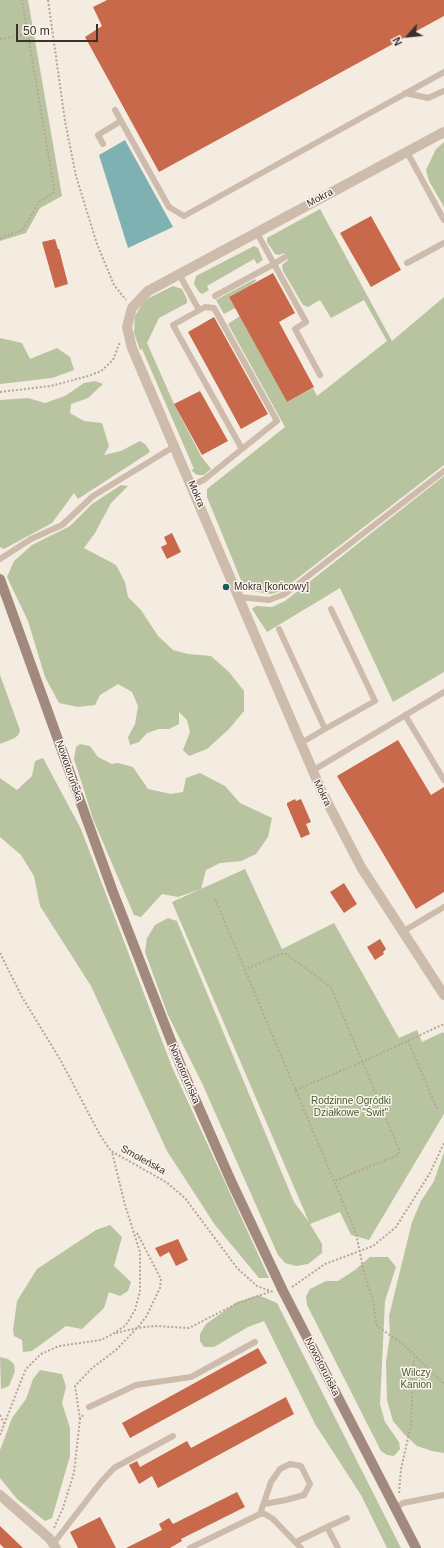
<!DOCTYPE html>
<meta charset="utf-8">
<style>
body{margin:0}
#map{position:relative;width:444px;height:1548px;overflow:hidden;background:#f4ebe1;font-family:Helvetica,sans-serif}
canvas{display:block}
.north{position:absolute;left:388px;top:16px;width:40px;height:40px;-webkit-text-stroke:3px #fbf5ee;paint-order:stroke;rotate:243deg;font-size:11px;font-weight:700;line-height:16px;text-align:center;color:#3b302b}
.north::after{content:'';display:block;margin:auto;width:14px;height:18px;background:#3b302b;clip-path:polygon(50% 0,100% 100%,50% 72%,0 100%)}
.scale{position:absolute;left:16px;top:24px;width:82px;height:18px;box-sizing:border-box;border:2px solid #3b302b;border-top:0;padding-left:5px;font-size:12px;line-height:14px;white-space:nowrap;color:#3b302b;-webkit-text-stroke:3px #fbf5ee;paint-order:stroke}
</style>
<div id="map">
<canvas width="444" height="1548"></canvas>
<div class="north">N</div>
<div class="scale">50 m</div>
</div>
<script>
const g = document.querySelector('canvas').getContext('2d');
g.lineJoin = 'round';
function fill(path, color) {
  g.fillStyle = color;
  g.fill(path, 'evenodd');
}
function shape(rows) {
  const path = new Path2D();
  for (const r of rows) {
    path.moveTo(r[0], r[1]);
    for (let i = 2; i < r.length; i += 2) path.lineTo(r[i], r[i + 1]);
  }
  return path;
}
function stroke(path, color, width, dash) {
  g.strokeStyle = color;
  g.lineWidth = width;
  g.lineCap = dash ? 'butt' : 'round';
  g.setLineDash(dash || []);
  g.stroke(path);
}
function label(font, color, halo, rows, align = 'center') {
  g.font = font + ' Helvetica,sans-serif';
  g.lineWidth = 3;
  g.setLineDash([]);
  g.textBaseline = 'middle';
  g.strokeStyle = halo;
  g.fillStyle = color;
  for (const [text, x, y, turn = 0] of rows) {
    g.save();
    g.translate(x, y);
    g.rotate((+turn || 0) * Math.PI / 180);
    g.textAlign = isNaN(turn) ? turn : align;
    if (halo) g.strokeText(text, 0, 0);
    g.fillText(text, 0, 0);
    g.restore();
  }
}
fill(shape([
 [0,0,28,0,62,196,40,208,26,233,0,241],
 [444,142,444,207,429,181,426,170,436,149],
 [320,209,392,341,444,297,444,465,281,591,271,594,245,590,207,497,207,489,285,427,228,324,240,316,287,402,313,388,317,396,387,341,364,300,331,318,320,300,308,307,303,305,283,271,282,265,288,260,284,253,279,255,275,254,267,242,267,238],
 [254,246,258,248,263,260,257,264,254,259,207,286,209,290,202,294,199,292,194,284,196,276],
 [255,279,256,281,249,286,229,297,235,308,224,314,216,300],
 [173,286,182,289,187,299,187,303,159,318,147,343,174,404,201,456,211,469,204,475,197,475,191,470,194,469,142,349,140,350,134,333,135,316,141,306,147,299],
 [0,338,22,343,30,359,57,348,70,357,74,370,52,378,0,384],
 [95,381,103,384,88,398,71,404,70,413,84,421,102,423,109,446,104,455,121,451,140,441,146,445,150,452,78,499,74,493,52,523,4,549,0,547,0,400,28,398,45,403,65,396,84,383],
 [444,476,444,672,393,702,340,588,267,632,252,609,256,606,272,607,285,601],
 [121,485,128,486,111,503,95,533,84,548,116,565,125,582,128,597,141,610,158,636,173,650,188,654,211,656,229,672,244,691,244,711,229,729,207,749,189,756,183,750,190,732,187,720,179,712,179,724,169,729,159,729,147,733,139,742,130,745,128,737,135,724,138,706,132,692,118,684,100,695,95,705,78,707,59,703,45,677,28,621,7,577,14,561,32,545,70,526,92,504],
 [0,675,20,730,19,734,15,738,0,744],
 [80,744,90,746,98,757,112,764,118,763,133,767,148,789,171,794,183,792,186,778,200,773,225,786,240,803,272,818,268,837,256,854,241,861,220,863,206,870,201,889,178,897,162,894,141,917,134,915,93,819,83,787,74,759,76,747],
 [43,758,81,829,172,1067,269,1278,259,1278,215,1225,167,1151,91,986,40,906,34,876,21,855,0,837,0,778,17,790,32,776,35,761],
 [245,869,282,949,334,923,399,1038,417,1030,422,1042,443,1032,444,1034,444,1114,369,1240,351,1235,340,1212,310,1224,322,1244,322,1253,308,1264,296,1266,285,1263,278,1255,202,1083,168,1015,145,952,147,938,155,925,168,918,177,921,294,1202,309,1222,172,902],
 [444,1152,444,1453,432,1451,417,1446,404,1434,393,1421,387,1400,386,1362,390,1335,389,1316,412,1222,421,1201,434,1181],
 [110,1225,122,1237,114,1266,131,1282,128,1291,120,1296,109,1292,104,1308,82,1329,66,1326,32,1351,23,1352,22,1340,14,1336,13,1330,17,1301,37,1269,96,1230],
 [370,1257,388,1257,396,1267,385,1301,380,1404,385,1422,399,1442,400,1449,394,1456,387,1455,381,1451,307,1305,306,1296,310,1289,326,1281,338,1281,355,1270],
 [258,1295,277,1303,401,1548,387,1548,361,1495,315,1424,264,1321,248,1327,214,1347,204,1347,200,1341,200,1334,206,1324,237,1302],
 [0,1357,8,1359,14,1364,15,1371,9,1386,1,1389],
 [40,1370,62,1374,66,1387,62,1403,70,1428,70,1456,52,1518,45,1521,17,1499,0,1478,0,1450,2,1445,12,1418,26,1399,33,1379]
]), '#b8c4a0');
fill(shape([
 [125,140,173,227,128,248,99,155]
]), '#7fb0b2');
fill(shape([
 [107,0,444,0,444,16,159,172,85,37,102,26,93,7],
 [371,216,401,270,371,287,340,233],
 [55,239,58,249,59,249,68,284,55,288,42,242],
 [273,273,295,313,279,322,314,387,287,402,229,297],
 [214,317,268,414,241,429,188,332],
 [200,391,228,441,202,455,174,404],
 [172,533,181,552,167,559,161,547,167,544,164,537],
 [398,740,431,795,444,787,444,892,416,909,337,776],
 [295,799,296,801,301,799,311,822,306,824,310,834,301,838,287,805,287,803],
 [344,883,357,904,344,913,330,892],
 [380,939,386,949,383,952,384,954,375,960,367,947],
 [178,1239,188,1260,176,1266,169,1252,160,1257,155,1248],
 [258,1348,267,1363,130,1438,122,1423],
 [286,1397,294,1414,158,1488,152,1476,139,1484,129,1465,137,1461,140,1467,187,1441,191,1448],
 [237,1492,245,1507,181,1539,182,1541,170,1548,126,1548,162,1530,159,1524,169,1518,173,1524],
 [100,1517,116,1548,78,1548,70,1532],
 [0,1526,23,1548,4,1548,0,1544]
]), '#c8694b');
stroke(shape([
 [48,0,65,121,76,176,97,244,114,285,126,300],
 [0,39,52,29],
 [0,238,20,231,24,228,39,202,53,193,54,188,22,0],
 [0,392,51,386,88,376,101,371,113,360,120,342],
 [215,899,356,1233,364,1273,373,1301,376,1323,378,1327,403,1344,444,1384],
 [0,953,22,997,61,1061,100,1135,111,1151,166,1182,185,1198,237,1268,257,1286,273,1292],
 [244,970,281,954,286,954,331,987,399,1149,398,1155,334,1181],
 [408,1041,438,1111],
 [295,1090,362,1062,444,1024],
 [292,1287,325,1264,373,1246,396,1227,430,1173,444,1143],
 [116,1333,137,1328,155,1326,189,1328,236,1304,269,1292],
 [0,1415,5,1425],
 [80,1419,75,1386,92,1368,116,1350,137,1328,146,1317,160,1288,161,1279,136,1231],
 [0,1435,21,1381,26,1369,41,1354,59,1346,101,1340,113,1334,126,1325,135,1310,140,1291,140,1252,125,1205,112,1152],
 [399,1493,401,1469,411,1425,414,1357],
 [54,1528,63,1508,74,1473,80,1419,84,1414]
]), '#b9a596', 2, [2, 2]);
stroke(shape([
 [405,93,428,98,444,91],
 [115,110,169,207,184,216,444,72],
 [103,144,98,135,121,121],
 [407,152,444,220],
 [285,257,274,264,306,322,295,329,320,375],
 [407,263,444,243],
 [179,274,199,310],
 [215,296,274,264,257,233],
 [192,486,205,479,242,449,277,421,214,308,205,307,173,325,242,449],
 [0,559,31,539,62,525,93,496,175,446],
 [239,597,269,600,285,594,444,471],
 [279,629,325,729,301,743],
 [405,715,444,780],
 [325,729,375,701,331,609],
 [312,771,444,692],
 [402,932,444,907],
 [89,1407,136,1385,191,1377,255,1342],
 [395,1508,403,1503,444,1495],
 [260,1514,271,1482,280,1469,290,1464,301,1466,310,1484,304,1495,286,1500,264,1504],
 [327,1527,347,1518],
 [296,1542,327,1527,338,1548],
 [53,1544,101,1482,114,1468,173,1436],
 [190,1548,260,1514,265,1514,273,1519,301,1548]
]), '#cdbbac', 6);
stroke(shape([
 [444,132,148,291,132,308,127,327,132,348,321,790,361,867,444,995],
 [0,1495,49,1538,56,1548]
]), '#cdbbac', 10);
stroke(shape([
 [0,579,113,892,182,1069,231,1181,283,1291,416,1548]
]), '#a18a7d', 10);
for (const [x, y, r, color] of [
 [226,587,4,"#1f5a5e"]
]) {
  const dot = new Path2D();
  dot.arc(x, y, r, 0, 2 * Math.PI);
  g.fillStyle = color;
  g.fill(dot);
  stroke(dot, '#fbf5ee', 1.5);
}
label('10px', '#3b302b', '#fbf5ee', [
 ["Mokra",320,198,-28],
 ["Mokra",196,494,67],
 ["Nowotoruńska",69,771,71],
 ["Mokra",322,793,64],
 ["Nowotoruńska",184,1074,67],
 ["Smoleńska",143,1160,29],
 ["Nowotoruńska",322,1367,63]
]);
label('10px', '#3b302b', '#fbf5ee', [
 ["Mokra [końcowy]",234,587]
], 'left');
label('10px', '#4a5a2e', '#fbf5ee', [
 ["Rodzinne Ogródki",351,1101],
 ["Działkowe \"Świt\"",351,1113],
 ["Wilczy",416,1373],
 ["Kanion",416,1385]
]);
</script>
